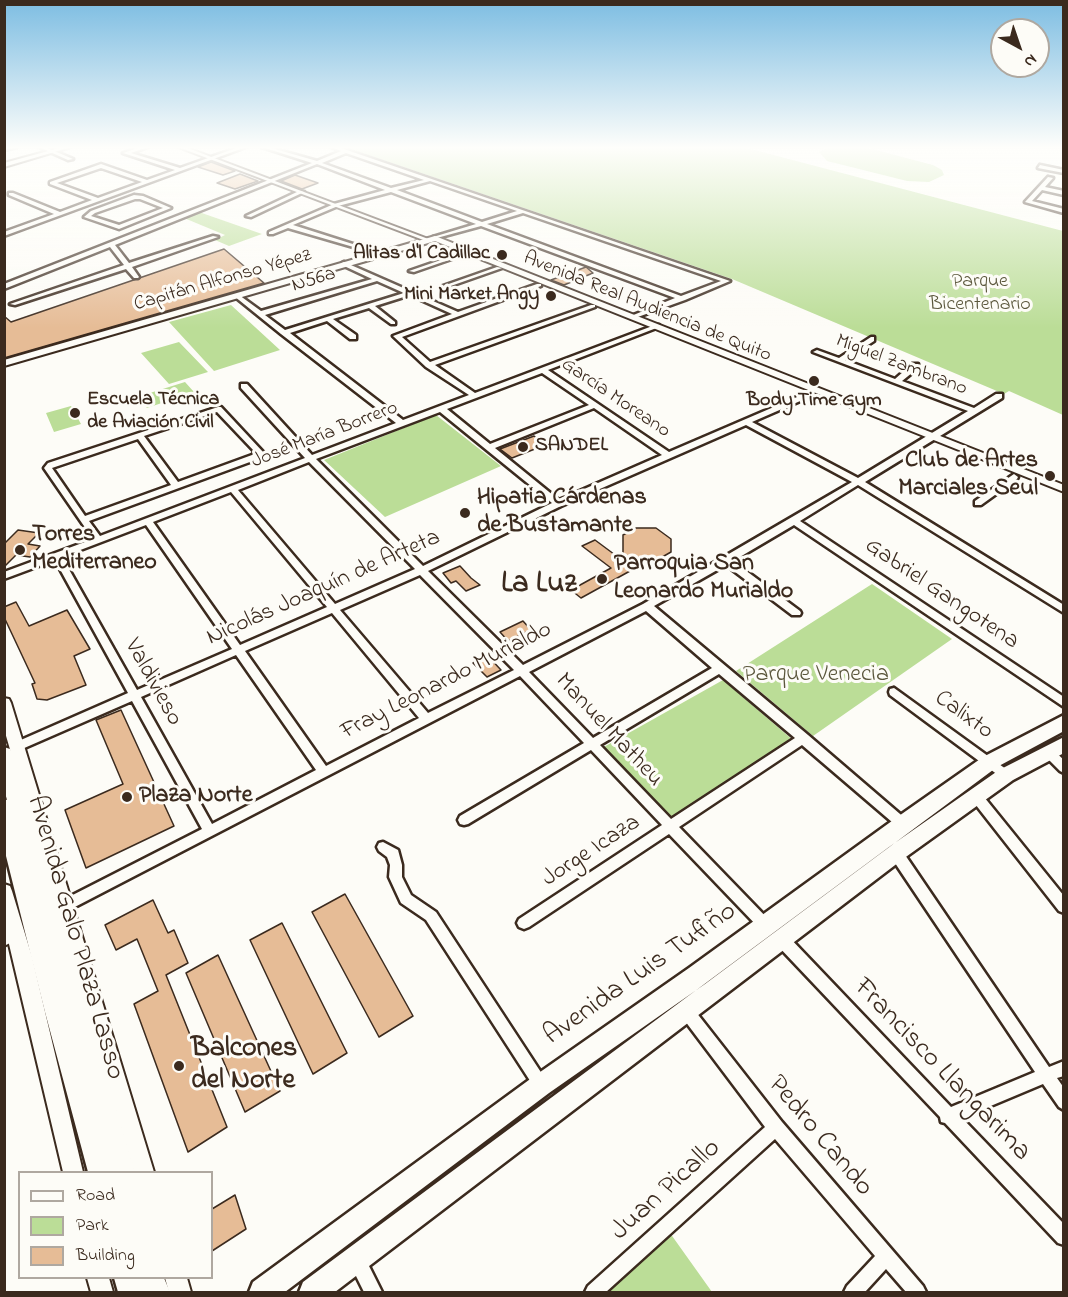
<!DOCTYPE html>
<meta charset="utf-8">
<style>
body{margin:0}
#map{position:relative;width:1068px;height:1297px;overflow:hidden;background:#fdfcf7;font-family:"Indie Flower",sans-serif}
canvas{display:block}
.frame{position:absolute;inset:0;border:6px solid #3b2a1e;pointer-events:none}
.legend{position:absolute;left:18px;top:1171px;width:195px;height:108px;box-sizing:border-box;background:#fdfcf7;border:2px solid #afa8a0;margin:0;padding:8px 10px;list-style:none;font-size:18px;color:#3b2a1e}
.legend li{display:flex;align-items:center;gap:12px;height:30px}
.legend b{width:30px;border:2px solid #afa8a0}
.north{position:absolute;left:990px;top:18px;width:60px;height:60px;box-sizing:border-box;background:#fdfcf7;border:2px solid #afa8a0;border-radius:50%;rotate:140deg;font-size:16px;font-weight:700;line-height:24px;text-align:center;color:#3b2a1e}
.north::after{content:'';display:block;margin:auto;width:21px;height:27px;background:#3b2a1e;clip-path:polygon(50% 0,100% 100%,50% 72%,0 100%)}
</style>
<div id="map">
<canvas width="1068" height="1297"></canvas>
<div class="frame"></div>
<ul class="legend">
<li><b style="height:8px;background:#fdfcf7"></b>Road</li>
<li><b style="height:16px;background:#bbdd97"></b>Park</li>
<li><b style="height:16px;background:#e6bc96"></b>Building</li>
</ul>
<div class="north">N</div>
</div>
<script>
const g = document.querySelector('canvas').getContext('2d');
g.lineJoin = 'round';
function fill(path, color) {
  g.fillStyle = color;
  g.fill(path, 'evenodd');
}
function shape(rows) {
  const path = new Path2D();
  for (const r of rows) {
    path.moveTo(r[0], r[1]);
    for (let i = 2; i < r.length; i += 2) path.lineTo(r[i], r[i + 1]);
  }
  return path;
}
function stroke(path, color, width, dash) {
  g.strokeStyle = color;
  g.lineWidth = width;
  g.lineCap = dash ? 'butt' : 'round';
  g.setLineDash(dash || []);
  g.stroke(path);
}
function label(font, color, halo, rows, align = 'center') {
  g.font = font + ' "Indie Flower",sans-serif';
  g.lineWidth = 6;
  g.setLineDash([]);
  g.textBaseline = 'middle';
  g.strokeStyle = halo;
  g.fillStyle = color;
  for (const [text, x, y, turn = 0] of rows) {
    g.save();
    g.translate(x, y);
    g.rotate((+turn || 0) * Math.PI / 180);
    g.textAlign = isNaN(turn) ? turn : align;
    if (halo) g.strokeText(text, 0, 0);
    g.fillText(text, 0, 0);
    g.restore();
  }
}
fill(shape([
 [345,147,743,147,1063,231,1063,415,1009,391,1004,394,732,279],
 [827,147,864,147,933,165,942,170,944,175,929,182,907,181,827,161,819,152],
 [199,212,262,234,229,246,215,240,225,235,184,218],
 [231,305,280,350,214,371,169,322],
 [179,342,208,372,169,384,141,353],
 [185,382,194,392,147,408,137,397],
 [71,406,81,424,54,432,46,413],
 [436,415,501,466,385,517,324,460],
 [872,584,952,639,813,736,736,671],
 [723,680,794,741,672,819,602,748],
 [665,1226,712,1292,591,1292]
]), '#bbdd97');
const building = shape([
 [211,162,235,171,223,175,198,167,211,162],
 [240,174,258,181,235,189,217,183,240,174],
 [295,175,318,183,302,189,281,181,295,175],
 [224,249,264,283,4,358,4,316,11,322,224,249],
 [586,267,593,273,564,285,551,280,586,267],
 [534,436,545,445,512,458,500,449,534,436],
 [636,528,656,528,671,539,671,552,657,560,623,555,623,535,636,528],
 [18,530,39,533,28,544,40,546,30,557,16,555,4,567,4,544,18,530],
 [595,540,630,566,630,571,581,598,571,590,611,568,582,546,595,540],
 [460,566,471,578,480,585,466,591,456,581,451,583,443,573,460,566],
 [16,602,29,626,67,610,90,649,74,656,86,685,47,700,37,699,32,684,35,683,4,617,4,607,16,602],
 [523,621,531,630,508,641,500,632,523,621],
 [487,655,501,670,487,677,473,663,487,655],
 [121,710,174,826,86,868,65,810,123,784,96,720,121,710],
 [345,894,413,1016,379,1037,312,912,345,894],
 [153,900,168,933,174,930,188,963,166,975,227,1127,188,1152,134,1004,158,991,137,939,116,950,105,925,153,900],
 [282,923,347,1053,313,1074,250,940,282,923],
 [218,955,280,1091,245,1112,186,973,218,955],
 [235,1195,246,1229,212,1251,212,1209,235,1195]
]);
fill(building, '#e6bc96');
stroke(building, '#3b2a1e', 1.5);
const minor = shape([
 [4,147,17,147,4,150,4,147],
 [39,147,45,147,73,159,68,160,39,147],
 [141,147,148,147,131,153,180,168,239,147,246,147,4,236,4,232,54,214,9,195,9,193,13,193,60,212,92,200,50,184,50,182,101,164,147,180,175,170,123,153,141,147],
 [101,168,142,182,98,198,57,183,101,168],
 [262,147,268,147,317,161,341,151,331,147,338,147,730,281,685,300,635,318,631,318,631,316,675,298,481,226,433,239,433,237,476,224,391,192,338,206,293,225,381,253,381,255,288,228,273,234,269,234,269,232,334,204,385,190,317,164,115,245,129,263,213,236,218,237,132,267,139,277,138,278,134,278,126,269,15,305,10,304,124,265,110,247,4,289,4,284,312,163,262,147],
 [346,153,424,180,391,188,322,163,346,153],
 [430,181,517,211,482,222,397,190,430,181],
 [523,213,721,281,681,296,487,224,523,213],
 [1040,165,1064,170,1064,173,1038,168,1040,165],
 [1048,177,1053,178,1045,187,1064,191,1064,195,1042,190,1032,201,1064,209,1064,213,1025,202,1048,177],
 [299,191,304,192,251,217,246,216,299,191],
 [134,195,143,196,171,208,119,229,84,217,91,211,134,195],
 [135,199,140,199,163,208,119,225,91,216,95,213,135,199],
 [461,253,466,254,414,272,409,271,461,253],
 [344,262,458,312,537,284,541,284,541,286,402,337,430,362,591,305,595,305,595,307,435,365,475,393,655,325,659,325,659,327,548,370,669,452,811,391,814,391,814,395,752,422,858,478,968,411,813,352,817,350,839,358,871,337,874,337,874,341,845,360,895,379,912,364,918,364,918,368,902,381,974,408,996,394,1002,394,1002,398,865,482,1064,605,1064,613,858,485,800,521,1064,697,1064,707,794,525,733,561,800,611,801,613,800,615,792,615,726,565,654,606,808,735,907,820,909,824,907,828,903,829,899,828,802,745,679,827,770,921,772,925,770,929,765,931,760,929,669,834,529,927,524,929,519,927,517,923,519,919,662,825,591,750,468,824,464,825,460,824,458,820,460,816,584,743,520,676,69,910,64,912,59,910,57,906,59,902,202,829,132,701,22,749,18,751,14,749,12,746,14,743,128,693,55,560,4,579,4,572,93,539,44,468,48,463,218,407,221,407,263,452,258,459,89,521,100,536,305,458,241,388,241,384,247,384,312,455,396,423,281,334,234,296,239,295,261,311,372,279,342,265,342,263,344,262],
 [377,281,404,293,285,330,265,315,377,281],
 [410,295,452,314,393,336,426,367,469,395,403,420,290,333,327,321,350,339,356,339,356,335,333,319,369,308,391,324,395,324,395,322,375,306,410,295],
 [542,373,589,405,490,444,447,409,542,373],
 [594,408,662,455,559,500,495,448,594,408],
 [217,412,255,452,252,455,178,482,144,436,217,412],
 [440,412,552,503,423,566,316,459,440,412],
 [746,425,852,482,643,604,523,665,428,571,561,506,746,425],
 [138,439,171,485,85,516,52,468,138,439],
 [309,462,415,569,335,604,238,490,309,462],
 [231,492,327,607,240,645,153,522,231,492],
 [146,525,232,649,137,690,62,557,146,525],
 [420,575,514,670,428,713,340,610,420,575],
 [646,611,712,668,593,738,529,672,646,611],
 [332,613,419,718,326,766,245,651,332,613],
 [236,655,316,770,212,824,141,697,236,655],
 [719,674,795,738,671,819,600,745,719,674],
 [497,267,502,268,445,288,440,287,497,267],
 [1014,474,1018,477,1017,479,981,505,975,505,975,501,1014,474],
 [894,688,1010,772,1012,775,1010,778,1006,780,1002,778,890,695,889,692,890,689,894,688],
 [1048,747,1052,749,1064,760,1064,773,1060,771,1044,755,1042,752,1044,749,1048,747],
 [976,791,980,792,1064,896,1064,913,1059,911,972,800,970,796,972,792,976,791],
 [383,842,398,850,402,865,402,877,411,895,436,912,546,1080,549,1085,546,1090,541,1093,536,1090,426,920,401,903,389,877,390,865,387,857,379,851,377,847,379,843,383,842],
 [896,847,901,849,1049,1067,1064,1061,1064,1076,1057,1078,1064,1088,1064,1110,1059,1107,1043,1084,962,1118,1064,1224,1064,1245,1058,1243,945,1123,941,1122,940,1117,777,945,775,940,777,935,782,934,787,935,951,1107,1035,1072,891,857,890,853,891,849,896,847],
 [687,1005,692,1007,782,1122,923,1286,926,1292,906,1292,886,1269,865,1292,844,1292,847,1286,875,1256,775,1139,606,1292,585,1292,588,1286,765,1127,682,1017,680,1012,682,1007,687,1005],
 [357,1251,363,1254,382,1292,364,1292,348,1260,351,1254,357,1251]
]);
const tertiary = shape([
 [63,147,71,147,4,167,4,163,63,147],
 [178,147,185,147,431,240,426,241,178,147],
 [15,926,20,928,23,933,20,938,4,946,4,931,15,926]
]);
const secondary = shape([
 [435,236,1064,485,1064,492,435,241,4,366,4,360,435,236],
 [4,698,9,699,11,703,154,1172,134,1172,4,729,4,698],
 [4,884,10,886,12,891,32,957,83,1172,63,1172,4,923,4,884],
 [87,1278,109,1278,113,1292,91,1292,87,1278],
 [165,1278,187,1278,191,1292,169,1292,165,1278]
]);
const primary = shape([
 [1064,715,1064,731,997,767,705,984,549,1093,285,1292,249,1292,253,1282,533,1077,689,968,896,818,983,757,1064,715],
 [1064,737,1064,753,1013,780,903,859,335,1292,299,1292,303,1282,889,847,999,770,1064,737],
 [4,747,10,749,13,754,135,1172,88,1172,45,1012,4,848,4,799,7,800,4,789,4,747],
 [114,1278,164,1278,170,1292,118,1292,114,1278]
]);
stroke(minor, '#3b2a1e', 5);
stroke(tertiary, '#3b2a1e', 4);
stroke(secondary, '#3b2a1e', 4);
stroke(primary, '#3b2a1e', 5);
fill(minor, '#fdfcf7');
fill(tertiary, '#fdfcf7');
fill(secondary, '#fdfcf7');
fill(primary, '#fdfcf7');
const sky = g.createLinearGradient(0, 0, 0, 328);
sky.addColorStop(0, '#7dbde2');
sky.addColorStop(0.45, '#fefefb');
sky.addColorStop(1, '#fefefb00');
g.fillStyle = sky;
g.fillRect(0, 0, 1068, 328);
for (const [x, y, r, color] of [
 [502,255,6,"#3b2a1e"],
 [551,296,6,"#3b2a1e"],
 [814,381,6,"#3b2a1e"],
 [75,413,6,"#3b2a1e"],
 [523,447,6,"#3b2a1e"],
 [1050,476,6,"#3b2a1e"],
 [465,513,6,"#3b2a1e"],
 [20,550,6,"#3b2a1e"],
 [602,579,6,"#3b2a1e"],
 [127,797,6,"#3b2a1e"],
 [179,1066,6,"#3b2a1e"]
]) {
  const dot = new Path2D();
  dot.arc(x, y, r, 0, 2 * Math.PI);
  g.fillStyle = color;
  g.fill(dot);
  stroke(dot, '#fdfcf7', 2);
}
label('bold 20px', '#3b2a1e', '#fdfcf7', [
 ["Alitas d'l Cadillac",490,255],
 ["Mini Market Angy",539,296],
 ["Escuela Técnica",87,401,"left"],
 ["de Aviación Civil",87,424,"left"],
 ["Body Time Gym",814,402,"center"],
 ["SANDEL",535,447,"left"]
], 'right');
label('20px', '#3b2a1e', '#fdfcf7', [
 ["Capitán Alfonso Yépez",223,281,-16],
 ["N56a",314,281,-17],
 ["Avenida Real Audiencia de Quito",647,308,22],
 ["Miguel Zambrano",901,366,21],
 ["García Moreano",615,399,34],
 ["José María Borrero",325,436,-21]
]);
label('20px', '#5b573c', '#fdfcf7', [
 ["Parque",980,283],
 ["Bicentenario",980,306]
]);
label('bold 24px', '#3b2a1e', '#fdfcf7', [
 ["Club de Artes",1038,462,"right"],
 ["Marciales Seul",1038,490,"right"],
 ["Hipatia Cárdenas",477,499],
 ["de Bustamante",477,527],
 ["Torres",32,536],
 ["Mediterraneo",32,564],
 ["Parroquia San",614,565],
 ["Leonardo Murialdo",614,593],
 ["Plaza Norte",139,797]
], 'left');
label('24px', '#3b2a1e', '#fdfcf7', [
 ["Nicolás Joaquín de Arteta",324,589,-24],
 ["Gabriel Gangotena",941,595,34],
 ["Fray Leonardo Murialdo",447,682,-27],
 ["Valdivieso",152,683,61],
 ["Calixto",963,716,36],
 ["Manuel Matheu",608,731,47],
 ["Jorge Icaza",592,852,-33]
]);
label('24px', '#5b573c', '#fdfcf7', [
 ["Parque Venecia",816,676]
]);
label('28px', '#3b2a1e', '#fdfcf7', [
 ["Avenida Galo Plaza Lasso",74,938,74],
 ["Avenida Luis Tufiño",641,975,-35],
 ["Francisco Llangarima",941,1071,46],
 ["Pedro Cando",819,1137,50],
 ["Juan Picallo",667,1191,-42]
]);
label('bold 28px', '#3b2a1e', '#fdfcf7', [
 ["Balcones",191,1050],
 ["del Norte",191,1082]
], 'left');
label('bold 30px', '#3b2a1e', '#fdfcf7', [
 ["La Luz",539,586]
]);
</script>
